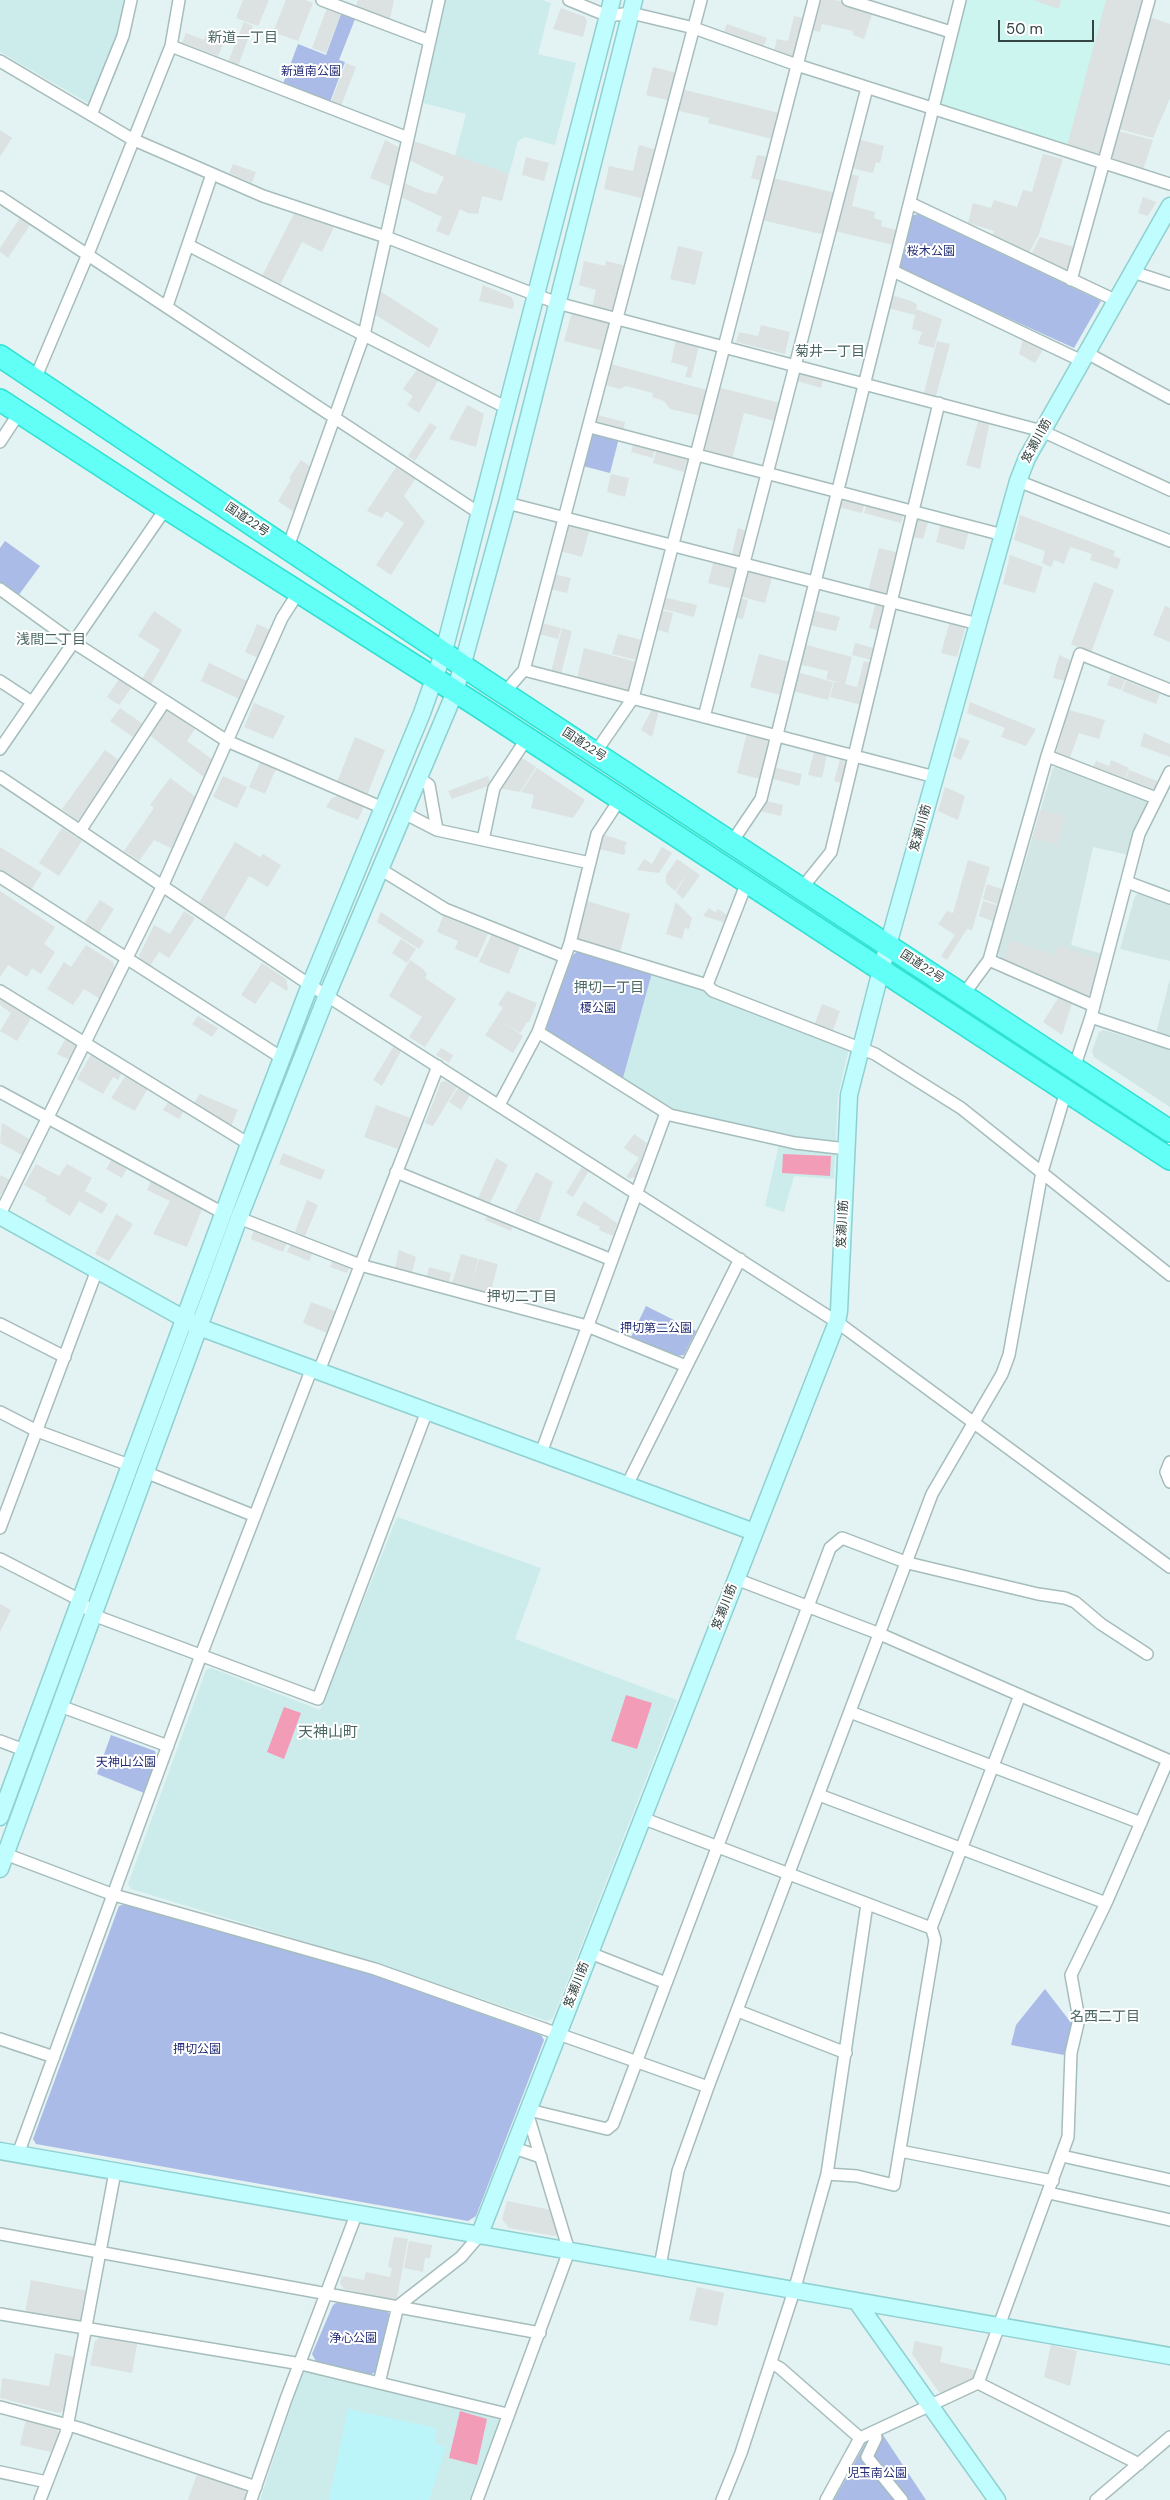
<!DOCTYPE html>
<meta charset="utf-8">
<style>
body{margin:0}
#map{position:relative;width:1170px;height:2500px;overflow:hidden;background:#e3f2f2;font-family:"DM Sans",sans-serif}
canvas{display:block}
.scale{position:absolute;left:998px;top:20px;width:96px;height:22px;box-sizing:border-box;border:2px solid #334442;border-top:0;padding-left:6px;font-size:15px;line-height:18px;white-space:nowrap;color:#334442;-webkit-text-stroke:4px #fff;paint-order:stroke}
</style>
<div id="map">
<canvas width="1170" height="2500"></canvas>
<div class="scale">50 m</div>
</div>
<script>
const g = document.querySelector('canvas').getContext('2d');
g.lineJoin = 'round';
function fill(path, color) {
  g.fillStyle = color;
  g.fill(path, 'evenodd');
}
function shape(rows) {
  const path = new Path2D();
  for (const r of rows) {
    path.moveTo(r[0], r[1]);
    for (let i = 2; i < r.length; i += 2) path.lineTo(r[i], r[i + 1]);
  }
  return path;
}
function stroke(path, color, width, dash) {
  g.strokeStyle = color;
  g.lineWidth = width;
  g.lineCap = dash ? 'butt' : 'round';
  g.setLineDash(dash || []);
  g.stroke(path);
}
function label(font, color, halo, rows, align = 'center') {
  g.font = font + ' "DM Sans","Noto Sans JP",sans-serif';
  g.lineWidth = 4;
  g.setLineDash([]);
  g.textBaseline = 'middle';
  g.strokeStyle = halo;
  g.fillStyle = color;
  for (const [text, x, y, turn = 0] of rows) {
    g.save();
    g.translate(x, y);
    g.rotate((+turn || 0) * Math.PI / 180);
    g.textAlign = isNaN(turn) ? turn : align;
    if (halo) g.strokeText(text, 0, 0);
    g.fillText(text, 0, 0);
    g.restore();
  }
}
fill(shape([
 [1058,765,1145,797,1147,803,1129,855,1093,847,1071,945,1103,954,1088,996,1001,959,998,953,1053,768],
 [1138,893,1170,905,1170,961,1120,949,1135,896],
 [1170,979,1170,1107,1094,1057,1092,1051,1099,1032,1104,1030,1153,1045]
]), '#d1e6e5');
fill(shape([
 [965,0,1144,0,1099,156,940,105]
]), '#ccf5ef');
fill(shape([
 [0,0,127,0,120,34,93,103,88,103,0,52],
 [446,0,542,0,551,3,538,54,576,63,555,145,525,137,518,141,509,174,455,156,466,114,423,103],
 [652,973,696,986,849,1048,838,1096,834,1179,794,1176,784,1212,765,1206,781,1135,669,1108,623,1078],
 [397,1517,541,1568,515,1639,677,1700,553,2018,547,2021,385,1966,131,1889,128,1884,206,1670,211,1668,320,1710],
 [305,2371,496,2414,499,2421,469,2500,260,2500,302,2373]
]), '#ccecec');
fill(shape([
 [341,14,355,19,339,60,345,62,330,102,283,84,298,44,326,55],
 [918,214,1101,301,1074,348,902,270,899,263,911,216],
 [596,432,619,438,610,473,583,466,591,435],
 [5,541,40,566,18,596,0,583,0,548],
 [579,950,652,973,623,1078,548,1031,546,1027,573,955],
 [646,1306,696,1331,684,1355,677,1356,631,1337],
 [111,1735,155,1751,157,1758,144,1793,97,1774],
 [125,1904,373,1975,541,2035,544,2040,476,2216,468,2221,36,2144,33,2139,119,1906],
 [1045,1989,1072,2024,1064,2055,1011,2045,1016,2025],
 [342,2299,385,2309,391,2316,377,2371,370,2375,317,2363,312,2354,333,2305],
 [883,2435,926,2500,834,2500,866,2442]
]), '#aabbe8');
fill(shape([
 [348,2409,436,2428,435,2444,446,2446,429,2500,329,2500]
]), '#bcf5f9');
fill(shape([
 [243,0,269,0,258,26,236,18],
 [286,0,305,0,313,3,298,41,273,32],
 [358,0,394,0,390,19,356,6],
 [820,0,835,0,873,11,864,39,853,35,853,31,822,24,820,32,812,30],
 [1033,0,1061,0,1059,9],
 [1106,0,1144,0,1099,156,1067,146],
 [327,8,341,14,326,53,312,48],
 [561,8,585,17,587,21,583,37,553,29],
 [794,16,803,18,794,56,790,57,774,51,777,39,788,41],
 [1149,17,1170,24,1170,98,1153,138,1119,129],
 [244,22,253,26,238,66,228,62],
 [727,24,767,38,763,48,723,34],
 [186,33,204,40,205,36,224,43,218,56,182,43],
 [346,63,356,67,341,106,331,102],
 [653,67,678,73,671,101,646,95],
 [681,89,779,113,772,139,708,123,709,118,676,110],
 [0,130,12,138,0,157],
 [1118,131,1153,140,1143,170,1115,161,1112,156],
 [858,139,884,146,880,163,876,162,873,173,851,168],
 [385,140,400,148,392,187,370,178],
 [414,141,509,174,502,201,482,196,478,214,471,213,470,214,460,209,449,236,436,231,442,217,401,197,404,183,425,192,436,194,444,177,409,160],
 [639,145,657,150,645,199,604,189,609,166,633,171],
 [1043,154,1063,159,1039,234,1028,255,991,237,994,231,968,223,973,203,991,208,994,200,1017,207,1023,190,1032,192],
 [757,155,768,157,762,181,751,178],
 [526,157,549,163,544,181,522,175],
 [233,164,256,172,252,183,229,173],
 [849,174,859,176,852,206,875,212,874,218,882,221,881,226,897,230,893,245,835,231],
 [773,178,836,193,825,235,762,220],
 [1143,197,1156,202,1148,216,1138,213],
 [294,214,334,227,322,252,302,242,280,285,262,276],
 [20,218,30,225,8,258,0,252,0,248],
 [1040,237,1074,247,1067,269,1061,272,1030,256],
 [678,246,703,252,695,285,670,279],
 [584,261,605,266,606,261,627,266,616,311,612,313,592,308,596,290,579,285],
 [483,285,511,297,514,303,513,309,479,301],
 [380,291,439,329,429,348,374,314],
 [891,295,908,300,917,304,916,309,942,319,934,348,918,344,922,332,912,329,915,315,888,308],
 [572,312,607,321,610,326,604,351,564,341],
 [761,325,790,332,785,354,736,342,739,332,758,336],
 [1023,338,1044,348,1035,363,1019,354],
 [676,340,699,346,691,378,685,377,688,367,671,362],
 [937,341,950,344,936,396,924,393],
 [611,364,707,390,701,416,670,409,664,401,652,397,653,393,626,386,620,389,605,385],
 [418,368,439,379,419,413,407,405,413,396,403,389],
 [801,371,824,378,821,388,794,380,796,374],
 [717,387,780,403,775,421,744,413,732,459,706,453,702,447,710,416,718,418,710,415],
 [467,405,484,414,476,447,449,439],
 [597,415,625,422,623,432,597,425,595,422],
 [979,418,990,421,980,469,966,465],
 [430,423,437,427,415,461,408,456],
 [634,442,655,448,653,458,631,452],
 [657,448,685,455,687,460,684,472,653,463],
 [301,460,311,467,294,512,278,501,291,480,289,478],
 [396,467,415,479,404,496,425,522,391,575,376,565,404,523,386,511,382,518,367,511],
 [611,474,629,478,625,497,607,492],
 [844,497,865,502,862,513,838,507,839,500],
 [867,503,904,513,901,523,864,513],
 [1020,515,1115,551,1113,556,1121,559,1117,569,1090,560,1092,554,1070,547,1064,564,1054,560,1051,567,1042,563,1045,551,1014,540],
 [920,516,929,519,923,539,912,537,917,518],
 [572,523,590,528,582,557,560,551,566,526],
 [941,523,969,530,964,550,936,542],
 [738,528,747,531,742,553,738,556,732,554],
 [879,548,899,553,889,591,883,595,868,591],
 [1010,555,1043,567,1035,593,1003,584],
 [714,560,734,565,737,570,732,589,708,583],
 [751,568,773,574,765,603,738,596,745,572],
 [553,574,571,578,567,593,550,589],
 [1094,582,1114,590,1091,653,1071,644],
 [663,597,697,605,694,617,660,608],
 [738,598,748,600,743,619,732,617],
 [876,602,883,604,886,609,880,631,869,628],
 [1165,606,1170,608,1170,642,1153,635],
 [660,610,673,613,668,633,655,629],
 [812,610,840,617,836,631,809,625],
 [154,611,182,630,151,685,142,679,160,650,138,636],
 [950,621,966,625,957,657,941,653],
 [542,623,561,628,558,639,539,634],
 [257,624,270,630,258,658,245,652],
 [562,628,572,631,561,674,551,672],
 [618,634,642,640,636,660,612,654],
 [855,643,874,648,871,660,852,655],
 [803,644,852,657,845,684,857,687,864,661,872,663,862,705,830,697,834,682,842,683,826,679,828,671,798,664],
 [584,648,637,662,630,692,577,678],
 [759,654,789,662,780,695,750,687],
 [1059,655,1072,661,1066,681,1053,678],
 [209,663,247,681,239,699,201,681],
 [797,672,833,682,828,700,792,691],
 [1111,675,1125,680,1121,690,1107,685],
 [120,678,132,687,119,705,107,697],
 [1126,681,1160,694,1156,704,1122,691],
 [970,702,1036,729,1026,746,1001,737,1005,728,967,713],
 [254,703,285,716,273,739,244,727],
 [120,708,143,724,133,737,110,721],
 [166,709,195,729,187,741,213,760,205,778,148,734],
 [652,709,659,711,652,737,641,730],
 [1069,710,1105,720,1099,739,1079,733,1069,760,1056,753],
 [747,733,765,737,769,744,760,779,737,773],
 [1144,733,1170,744,1170,757,1140,746],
 [355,737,385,750,367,795,337,782],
 [959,737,970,741,961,760,953,756],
 [105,750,119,760,81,819,77,820,62,809],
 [814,752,827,755,822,778,808,775],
 [519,756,536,767,520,792,498,788],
 [840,759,847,763,842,783,834,781],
 [1111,760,1129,768,1124,781,1092,769,1096,761,1109,766],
 [260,762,276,769,265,794,249,787],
 [773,767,802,774,799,786,770,778],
 [537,768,585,800,573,818,531,808,534,795,521,792],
 [1129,770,1157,781,1155,788,1148,790,1125,781],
 [223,776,247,787,237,808,213,797],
 [488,776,491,785,452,799,448,791],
 [170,778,196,797,173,849,154,840,139,861,124,851,154,808,150,805],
 [945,787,965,796,958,820,938,811],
 [338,796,364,806,358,820,326,807,332,798],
 [766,801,783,805,781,816,759,811],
 [1040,810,1065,816,1057,845,1032,838],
 [62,828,82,841,59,876,39,863],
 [602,834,627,842,624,848,626,850,624,855,599,849],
 [235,842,260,857,263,854,281,865,268,887,249,876,224,919,199,903],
 [0,847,42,873,31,890,0,870],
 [662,847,672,853,659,873,637,870,644,859,652,864],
 [677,859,700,875,683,899,676,892,688,872,675,891,666,883,666,875],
 [968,860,990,867,972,930,967,929,947,960,941,956,955,935,938,924,947,911,953,913],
 [987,884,1005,890,1000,905,983,899],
 [0,891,55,927,44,944,55,952,41,974,32,968,27,977,8,965,0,977],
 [100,900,114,909,98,934,83,925],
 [584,900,630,914,620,952,580,940,576,935],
 [983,901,1000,906,995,922,979,916],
 [676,902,692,918,689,929,685,928,682,939,666,934],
 [709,908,715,912,718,909,727,915,723,922,703,916],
 [184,911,195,918,169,958,159,952,150,966,140,960,139,956,154,925,170,934],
 [381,912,424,941,419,949,377,922],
 [443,916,488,934,477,958,455,949,458,941,437,932],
 [492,934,520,946,509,974,479,962],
 [401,939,416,949,407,963,392,953],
 [1010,940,1055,955,1058,945,1102,960,1093,993,1088,996,1004,960],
 [86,945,113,962,115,970,100,999,84,989,73,1005,47,989,64,962,71,967],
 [410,960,423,969,427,974,425,978,456,999,425,1047,409,1037,422,1017,389,996],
 [262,963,286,979,288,988,287,991,271,981,255,1004,241,995],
 [507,991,537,1003,529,1022,527,1022,520,1033,500,1020,523,1036,513,1053,485,1035,503,1008,498,1004],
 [1060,995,1073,1000,1062,1035,1043,1022],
 [0,997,32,1017,17,1041,0,1031,11,1013,0,1005],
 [822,1004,840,1011,832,1033,814,1026],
 [198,1016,218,1028,212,1037,192,1024],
 [66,1038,74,1043,76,1049,70,1060,57,1054],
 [394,1046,401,1051,382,1086,373,1080],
 [441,1048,453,1055,449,1063,436,1055],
 [95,1055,122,1072,118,1080,113,1077,103,1094,77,1079,90,1056],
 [126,1075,148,1088,135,1111,111,1098],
 [446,1081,457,1087,433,1126,425,1123,441,1082],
 [458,1088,470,1095,461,1110,449,1102],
 [200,1094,238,1110,231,1126,194,1103],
 [169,1101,184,1111,179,1119,163,1110],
 [376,1105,410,1118,398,1149,364,1137],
 [2,1123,31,1140,22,1155,0,1143],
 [634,1134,647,1143,635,1177,630,1179,626,1177,639,1158,624,1148],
 [283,1153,325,1170,321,1180,279,1164],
 [496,1158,508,1165,490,1203,478,1198],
 [112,1159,127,1168,122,1178,106,1169],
 [36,1164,59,1176,67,1164,92,1178,85,1191,108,1204,102,1214,79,1201,70,1216,45,1201,47,1198,24,1185],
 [582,1167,589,1171,573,1197,566,1193],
 [536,1172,553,1182,539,1222,515,1212],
 [0,1175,10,1180,0,1196],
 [151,1180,202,1209,187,1247,153,1234,170,1201,147,1190],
 [307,1200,318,1205,305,1236,295,1232],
 [584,1201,617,1223,613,1236,599,1230,600,1227,576,1215],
 [116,1214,133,1224,109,1261,95,1254],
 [488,1214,514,1224,511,1231,485,1220],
 [254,1230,287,1243,283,1252,251,1239],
 [291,1243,313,1252,309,1261,287,1252],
 [399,1250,416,1257,412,1273,395,1268],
 [461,1254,478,1259,472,1281,479,1259,498,1264,490,1294,452,1283],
 [334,1259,351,1265,347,1273,330,1267],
 [429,1267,451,1273,449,1282,427,1276],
 [311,1302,335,1311,327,1333,303,1323],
 [0,1604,11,1610,0,1632],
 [507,2201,551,2210,559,2234,555,2236,509,2228,502,2219],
 [394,2237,408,2239,397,2298,393,2300,344,2289,340,2283,342,2276,364,2280,366,2272,390,2277,392,2268,388,2267],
 [409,2241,432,2245,430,2258,425,2258,423,2272,404,2268],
 [31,2280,88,2291,82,2319,76,2323,25,2313],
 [697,2287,724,2293,717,2326,689,2320],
 [100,2337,137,2344,132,2373,90,2365,95,2341],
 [915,2341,943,2347,940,2362,978,2371,976,2378,946,2394,939,2392,912,2354],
 [1051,2345,1077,2351,1070,2386,1044,2377],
 [55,2353,75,2357,65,2410,59,2413,0,2398,2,2378,49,2386],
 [26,2419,57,2428,59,2434,51,2452,20,2445],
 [197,2474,243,2489,248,2496,246,2500,188,2500]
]), '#dce2e1');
fill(shape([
 [783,1154,831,1156,830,1176,782,1173],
 [626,1695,652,1703,637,1749,611,1741],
 [284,1707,301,1713,284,1759,267,1752],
 [460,2411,487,2419,477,2465,449,2458]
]), '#f29cb7');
const street = shape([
 [322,0,430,41],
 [569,0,608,16,631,13,694,28,797,65,1170,184],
 [848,0,951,32],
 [171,46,408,138],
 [0,61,132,139,263,196,386,237,557,303,1042,431,1170,490],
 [91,115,123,36,131,0],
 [0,197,479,513],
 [910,203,1117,301],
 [188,245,507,408],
 [893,271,1082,361],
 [1133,272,1170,284],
 [1071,280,1149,0],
 [167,306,212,174],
 [1087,353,1170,398],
 [35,379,88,254,171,46,179,0],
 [590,427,1003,535],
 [0,442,19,413],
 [1018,481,1170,541],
 [507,503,978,624],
 [288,547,364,335,439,0],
 [0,589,73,642,227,741,383,808],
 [524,670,935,777],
 [0,681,32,702],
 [504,693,524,670,701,0],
 [704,717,867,88],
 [0,749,166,508],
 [595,753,633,698,814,0],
 [1047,756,1156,798],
 [0,777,310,985,837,1322,1170,1567],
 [419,778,429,785,437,830],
 [404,813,437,830,590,863],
 [80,831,165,701],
 [483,840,494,788,527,738],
 [732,842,761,799,960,0],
 [380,869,445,909,565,957],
 [0,877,282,1058],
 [1127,882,1170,898],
 [802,888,831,852,939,403],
 [570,943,707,985,713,991,875,1054,961,1108,1170,1275],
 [707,985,747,882],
 [0,991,249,1144],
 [964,994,989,960],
 [1094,1006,989,960,1047,756,1080,654,1170,690],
 [1091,1017,1170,1043],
 [538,1032,670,1115,795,1143,847,1149],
 [1074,1068,1091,1017,1139,834,1170,772],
 [0,1092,223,1213],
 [499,1105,538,1032,570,943,597,834,620,799],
 [396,1172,612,1260],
 [0,1214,162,887,282,618,298,593],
 [239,1218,360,1265,587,1326,686,1366],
 [0,1324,65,1357],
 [319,1371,438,1066],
 [0,1412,37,1431,129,1465],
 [541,1453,666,1113],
 [1170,1462,1166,1472,1170,1482],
 [145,1472,255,1516],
 [627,1485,740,1259],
 [0,1528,97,1270],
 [0,1559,80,1600,93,1615,318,1699,427,1411],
 [736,1579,880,1634,1170,1761],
 [60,1706,168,1746],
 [850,1712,1141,1823],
 [0,1741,24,1750],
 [819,1795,1106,1903],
 [642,1818,931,1928,933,1933,935,1940,894,2185,857,2176,827,2174],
 [0,1852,114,1895,375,1969,708,2087],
 [931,1928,1020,1695],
 [590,1953,666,1983],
 [738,2011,846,2053],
 [0,2039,54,2057],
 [529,2110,607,2129,613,2124,830,1548,842,1538,908,1563,1038,1594,1065,1598,1075,1602,1101,1624,1147,1654],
 [514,2148,541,2157],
 [900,2151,1053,2181],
 [18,2154,201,1655,312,1368],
 [1062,2156,1170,2180],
 [1049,2193,1170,2220],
 [0,2234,540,2333],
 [660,2266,678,2171,708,2087,932,1494,1002,1374,1009,1355,1042,1172,1066,1091],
 [0,2314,301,2364,507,2414],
 [771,2363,780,2368,860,2438],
 [379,2383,398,2306,461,2257,479,2236],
 [978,2383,1139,2464],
 [0,2407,79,2428,256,2487],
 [875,2431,876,2438,867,2457,902,2500],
 [0,2472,47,2482],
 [40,2500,66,2433,115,2172],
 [251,2500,286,2399,356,2215],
 [477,2500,569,2251,527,2112],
 [722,2500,741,2453,794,2291,827,2174,867,1904],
 [826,2500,860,2438,978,2383,1068,2137,1071,2053,1079,2019,1071,1975,1106,1903,1168,1760],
 [1096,2500,1170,2437]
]);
const secondary = shape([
 [0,1216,199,1327,754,1532],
 [0,1817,249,1144,310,985,422,713,444,651,612,0],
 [0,1869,239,1218,327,995,455,692,507,503,634,0],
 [0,2151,1170,2356],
 [479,2236,837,1322,839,1311,849,1095,881,970,1018,481,1027,458,1170,206],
 [857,2302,997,2500]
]);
const highway = shape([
 [0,356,484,680,1170,1131],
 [0,400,166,508,475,704,1170,1159]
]);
stroke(street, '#a5bdbc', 14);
stroke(secondary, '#8fd0d0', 19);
stroke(highway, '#2ee1d0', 24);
stroke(street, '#fff', 11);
stroke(secondary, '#c0fdff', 16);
stroke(highway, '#61fff6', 21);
label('12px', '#252e76', '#fff', [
 ["新道南公園",311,72],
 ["桜木公園",931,252],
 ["榎公園",598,1009],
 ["押切第二公園",656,1329],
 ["天神山公園",126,1763],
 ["押切公園",197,2050],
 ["浄心公園",353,2339],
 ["児玉南公園",877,2474]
]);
label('12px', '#334442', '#fff', [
 ["笈瀬川筋",1037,441,-62],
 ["国道22号",247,520,34],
 ["国道22号",584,745,33],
 ["笈瀬川筋",921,828,-74],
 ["国道22号",922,967,33],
 ["笈瀬川筋",843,1224,-87],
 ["笈瀬川筋",725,1607,-69],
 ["笈瀬川筋",577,1985,-69]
]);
label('14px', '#4a6763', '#fff', [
 ["新道一丁目",243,38],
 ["菊井一丁目",830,352],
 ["浅間二丁目",51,640],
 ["押切一丁目",609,988],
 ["押切二丁目",522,1297],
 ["名西二丁目",1105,2017]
]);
label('15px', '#4a6763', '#fff', [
 ["天神山町",328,1733]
]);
</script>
